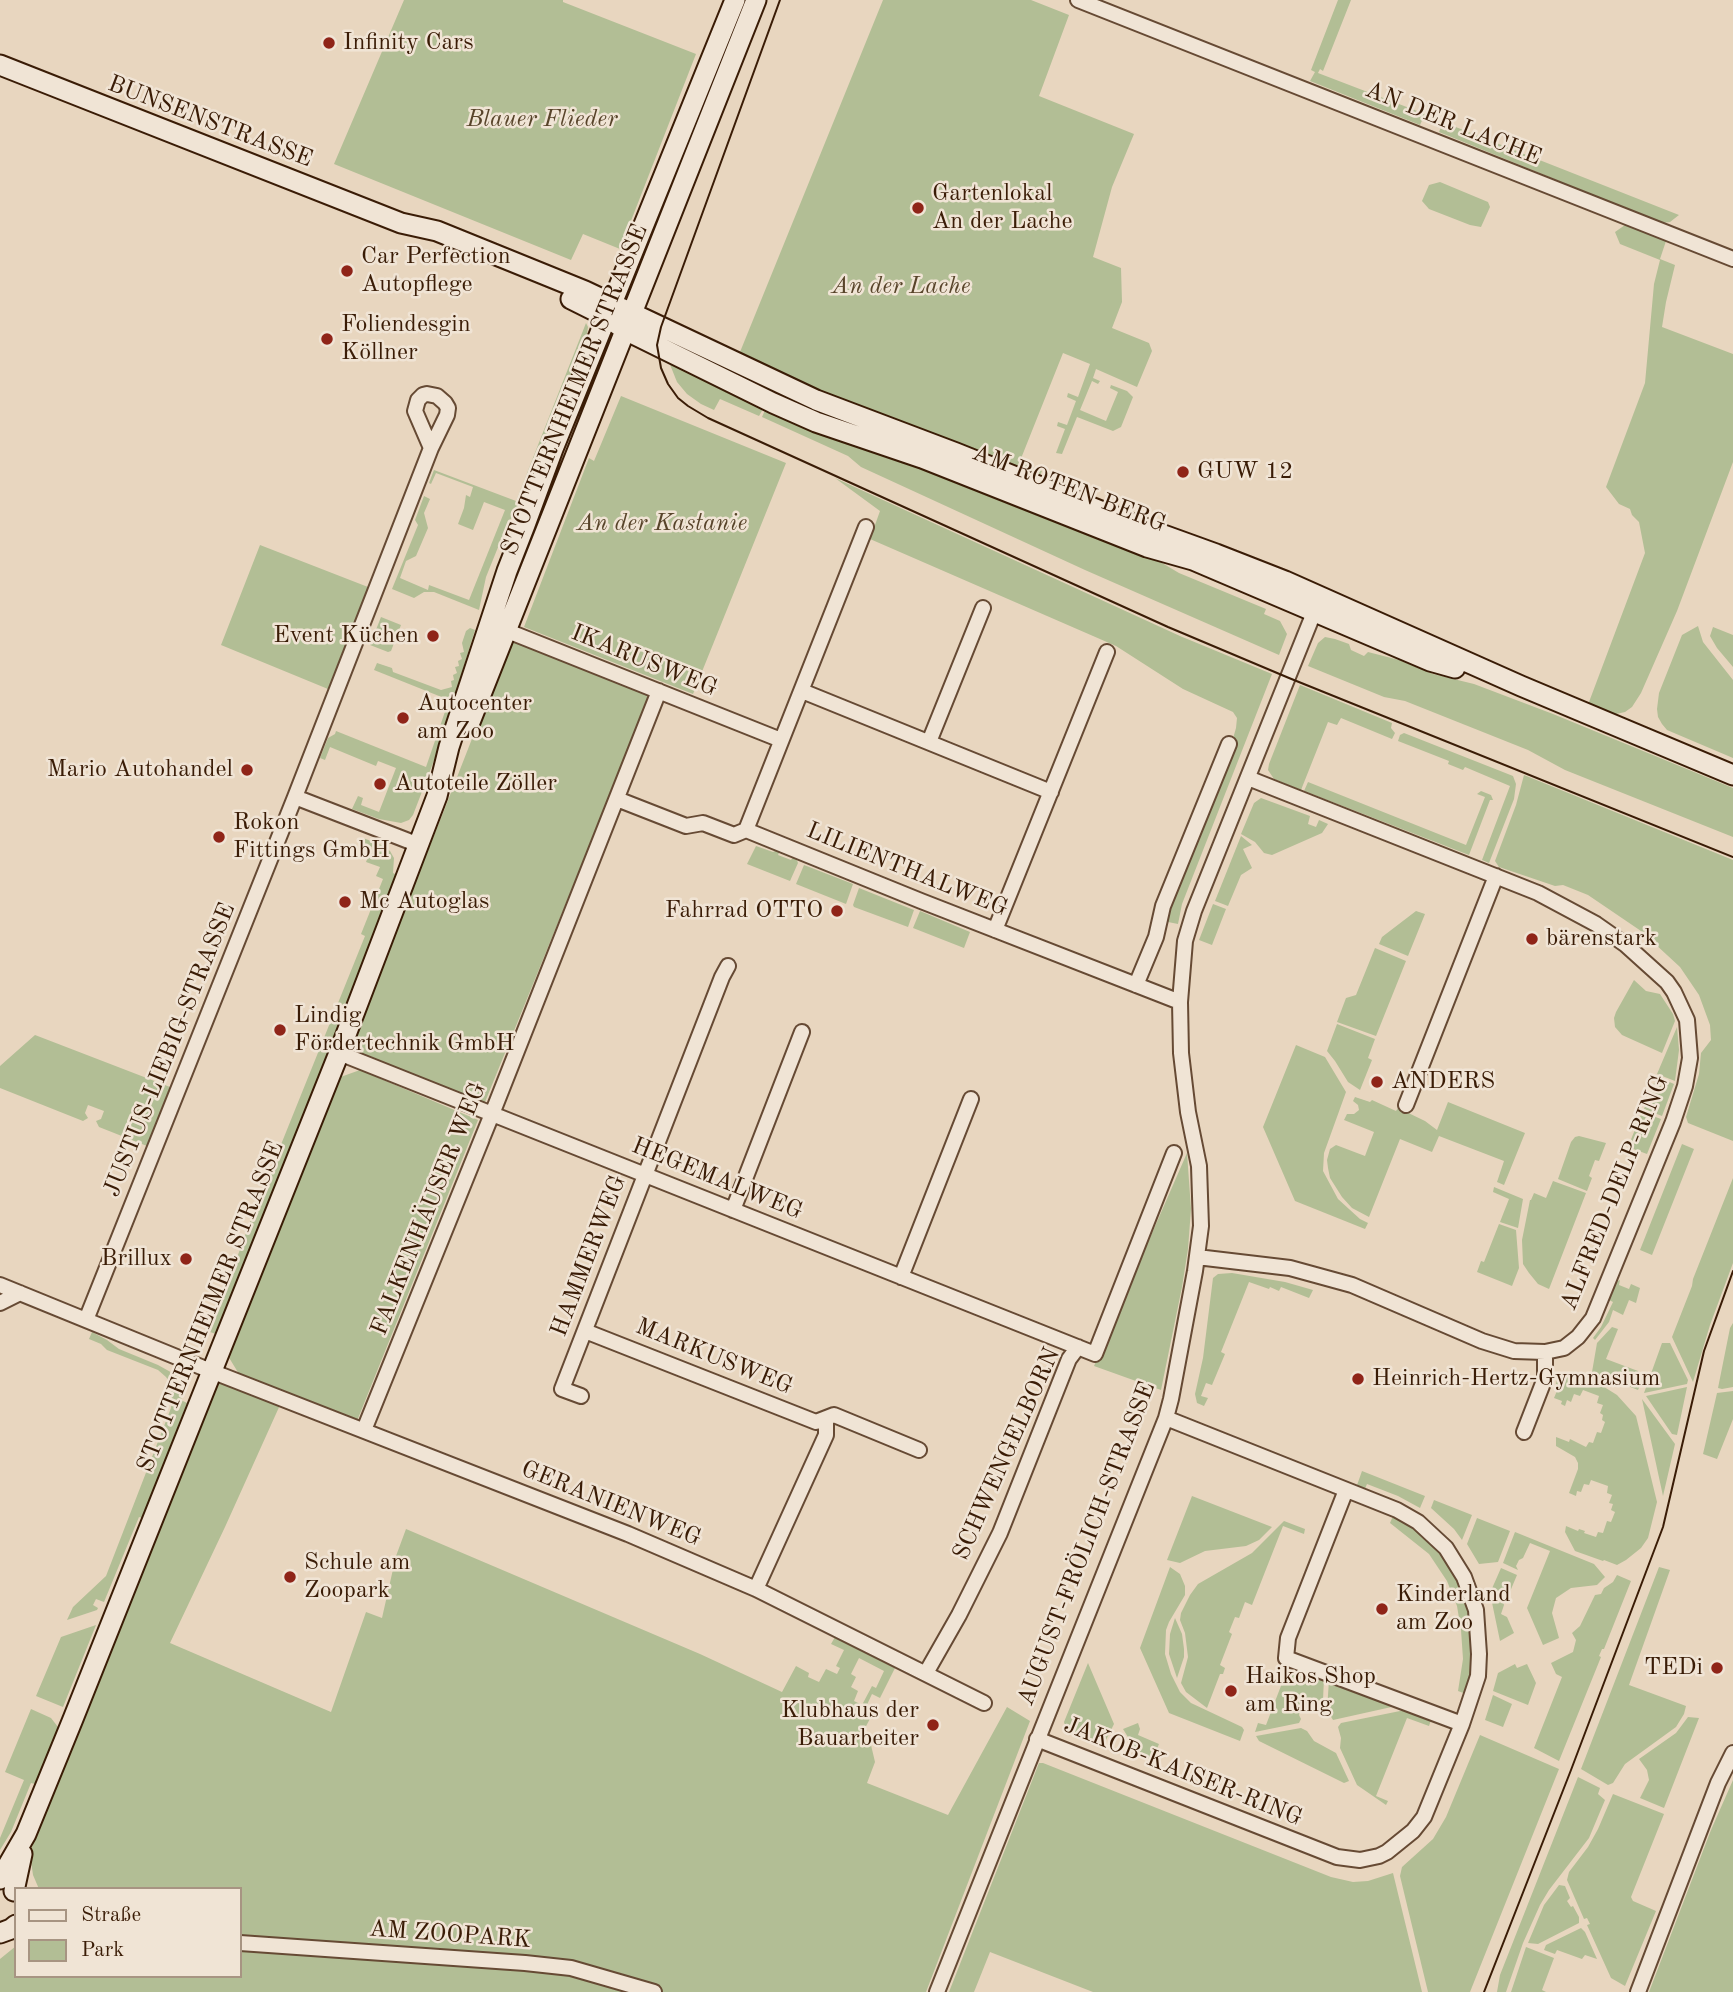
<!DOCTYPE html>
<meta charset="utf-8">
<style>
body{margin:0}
#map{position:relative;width:1733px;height:1992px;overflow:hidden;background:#e8d6bf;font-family:"Old Standard TT",serif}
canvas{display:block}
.legend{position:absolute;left:14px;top:1887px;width:228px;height:91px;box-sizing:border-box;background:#f0e4d5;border:2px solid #a79482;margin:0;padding:9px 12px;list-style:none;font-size:21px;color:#3a1c06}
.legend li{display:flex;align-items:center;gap:14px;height:35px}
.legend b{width:35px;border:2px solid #a79482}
</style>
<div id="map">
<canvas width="1733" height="1992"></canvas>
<ul class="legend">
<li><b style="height:9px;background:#f0e4d5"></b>Straße</li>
<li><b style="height:19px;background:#b2be95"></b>Park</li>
</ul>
</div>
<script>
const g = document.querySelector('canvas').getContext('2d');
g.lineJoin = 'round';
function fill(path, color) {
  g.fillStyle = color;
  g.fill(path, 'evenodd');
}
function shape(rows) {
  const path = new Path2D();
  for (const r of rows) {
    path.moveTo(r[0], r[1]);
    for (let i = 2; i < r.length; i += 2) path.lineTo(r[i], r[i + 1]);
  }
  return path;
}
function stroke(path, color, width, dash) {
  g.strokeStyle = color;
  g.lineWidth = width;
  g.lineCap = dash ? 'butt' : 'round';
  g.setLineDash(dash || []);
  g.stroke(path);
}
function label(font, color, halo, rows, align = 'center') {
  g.font = font + ' "Old Standard TT",serif';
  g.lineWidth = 5;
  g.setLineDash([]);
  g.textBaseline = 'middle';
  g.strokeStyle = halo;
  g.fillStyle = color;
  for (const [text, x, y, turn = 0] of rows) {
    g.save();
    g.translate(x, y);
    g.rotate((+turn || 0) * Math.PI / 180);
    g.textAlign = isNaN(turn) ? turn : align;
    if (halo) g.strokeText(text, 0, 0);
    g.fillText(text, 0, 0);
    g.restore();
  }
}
fill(shape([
 [404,0,563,0,563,2,696,54,620,249,583,234,571,260,334,164],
 [883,0,1031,0,1069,15,1039,96,1134,134,1112,187,1093,257,1121,268,1122,302,1112,328,1149,343,1152,351,1137,387,1096,369,1093,378,1100,381,1098,384,1092,381,1080,410,1106,421,1118,392,1110,388,1111,385,1127,391,1133,397,1121,427,1113,431,1077,417,1062,454,1056,453,1065,429,1057,426,1058,422,1067,425,1076,401,1067,397,1068,393,1078,397,1090,364,1063,353,1020,461,1042,471,1039,478,823,392,740,352],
 [1338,0,1351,0,1323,71,1320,69,1318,73,1425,114,1420,125,1310,81,1315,72,1311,70],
 [1443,122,1679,215,1670,222,1662,223,1439,132],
 [1440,182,1488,202,1490,207,1481,227,1470,225,1429,209,1422,201,1429,185],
 [1625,225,1666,241,1660,259,1675,265,1666,302,1662,327,1733,354,1733,462,1677,611,1641,693,1632,707,1625,712,1616,714,1590,708,1589,702,1645,553,1639,522,1632,515,1630,509,1619,504,1606,487,1645,383,1654,284,1660,260,1620,244,1615,232],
 [586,323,588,327,587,334,518,508,507,525,486,577,479,610,434,592,424,592,414,598,392,589,418,525,415,520,424,496,430,499,424,513,428,528,416,556,406,561,400,578,428,590,429,585,469,600,505,510,484,502,473,530,458,524,464,508,466,495,470,497,473,487,436,473,431,484,429,483,434,470,516,501],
 [667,357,751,400,750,403,763,409,759,416,720,399,714,410,701,404,687,394,677,382],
 [621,396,786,463,693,694,524,627,589,458,594,461],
 [765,410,778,416,875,449,1152,557,1179,573,1266,609,1264,614,1280,621,1287,634,1279,655,1085,570,861,467,848,456,762,417],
 [835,478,1180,636,1272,674,1182,904,1178,924,1163,921,1175,897,1235,746,1232,742,1236,728,1237,718,1233,712,1183,689,1116,646,870,539,880,511],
 [260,545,368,587,328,689,221,645],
 [381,617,401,625,391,651,388,652,370,645],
 [1698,626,1703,642,1733,680,1733,758,1667,730,1662,724,1658,717,1657,709,1659,693,1682,635],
 [1713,627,1733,635,1733,667,1717,648,1710,636],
 [470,628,475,630,438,750,413,815,409,820,401,823,379,819,352,809,358,796,363,798,361,805,379,812,396,768,378,761,376,766,330,747,325,760,320,758,328,738,335,734,336,731,426,767,449,700,374,670,377,663,392,668,393,672,441,690,452,687,451,681,454,680,453,675,457,673,455,667,459,666,458,661,462,659,460,653,464,652,462,643,466,631],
 [1325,637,1335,639,1349,644,1351,650,1364,656,1368,652,1399,660,1433,674,1474,684,1553,714,1733,788,1733,837,1565,770,1528,750,1405,701,1384,697,1308,666,1318,643],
 [511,639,646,692,649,699,485,1102,454,1093,362,1056,356,1049,353,1036,443,813],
 [1300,685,1392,723,1391,728,1395,733,1392,739,1341,718,1337,725,1328,722,1301,790,1274,779,1268,770,1269,764],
 [1404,733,1513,776,1516,784,1514,799,1489,863,1482,860,1510,786,1465,767,1463,770,1448,764,1449,761,1398,741,1400,735],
 [1524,775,1733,860,1733,1141,1688,1123,1686,1117,1699,1074,1701,1053,1711,1040,1710,1025,1699,995,1680,967,1641,931,1588,895,1563,885,1555,886,1499,867,1495,861,1516,805],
 [1308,782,1466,845,1485,797,1477,794,1481,791,1491,795,1493,800,1490,800,1469,855,1304,791],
 [1261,798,1310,816,1308,824,1316,827,1319,820,1328,824,1322,833,1272,855,1264,853,1255,842,1241,834,1254,803],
 [1241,836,1252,845,1243,849,1252,868,1241,875,1228,906,1215,901],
 [363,838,384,846,390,851,394,858,393,873,397,875,372,945,253,1247,241,1270,216,1334,210,1332,251,1219,365,936,361,934,383,879,376,876,380,867,366,862,372,847,361,842],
 [756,846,773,852,777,850,780,851,778,855,791,860,793,857,796,858,798,863,790,881,747,864],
 [804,865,853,884,846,904,796,884],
 [859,888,914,910,908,927,854,907,853,905],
 [1213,904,1226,909,1212,945,1199,940],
 [920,911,970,932,964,948,913,928],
 [1416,911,1425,914,1408,956,1379,944,1382,937],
 [1375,948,1406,961,1376,1036,1337,1022,1346,998,1356,995],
 [1634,980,1646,991,1660,994,1673,1014,1675,1021,1662,1053,1622,1035,1615,1027,1614,1018,1616,1012],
 [1337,1024,1375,1039,1368,1058,1372,1060,1360,1090,1348,1082,1335,1061,1327,1051],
 [1677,1027,1679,1050,1675,1081,1657,1074],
 [35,1035,170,1087,147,1146,99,1127,96,1121,101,1119,104,1111,88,1105,85,1113,88,1118,83,1121,0,1088,0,1066],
 [1296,1045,1325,1057,1346,1092,1324,1153,1323,1171,1338,1199,1360,1219,1368,1223,1365,1229,1295,1201,1263,1127],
 [360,1070,478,1120,357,1421,239,1374,228,1356,335,1079],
 [1665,1080,1674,1084,1662,1116,1644,1109,1654,1083,1662,1087],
 [1355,1097,1370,1102,1372,1100,1396,1111,1398,1108,1425,1121,1437,1130,1448,1102,1525,1133,1504,1185,1497,1182,1504,1161,1439,1136,1432,1152,1400,1139,1369,1217,1352,1208,1342,1197,1330,1178,1328,1168,1327,1160,1330,1149,1336,1145,1365,1156,1374,1132,1344,1120,1347,1114,1354,1114,1359,1110,1358,1105,1353,1101],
 [1642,1112,1661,1119,1647,1154,1628,1147],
 [1579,1136,1606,1143,1599,1161,1595,1160,1589,1176,1592,1178,1587,1191,1558,1179,1571,1142,1575,1137],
 [1682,1144,1694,1149,1652,1255,1640,1250],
 [1187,1153,1191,1209,1188,1249,1182,1287,1161,1390,1094,1366],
 [1733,1178,1733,1263,1710,1325,1693,1382,1672,1337,1692,1286,1693,1279],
 [1553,1181,1586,1193,1549,1289,1538,1284,1529,1273,1523,1264,1522,1240,1530,1200,1531,1200,1534,1193,1546,1198],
 [1494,1187,1523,1199,1518,1228,1500,1222,1509,1199,1493,1192],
 [1499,1224,1516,1230,1519,1268,1512,1286,1477,1272,1481,1261,1484,1262],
 [1232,1273,1285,1282,1313,1290,1309,1298,1281,1287,1279,1291,1270,1287,1269,1289,1249,1282,1221,1352,1225,1354,1212,1385,1206,1383,1201,1396,1208,1398,1204,1406,1197,1403,1195,1394,1203,1358,1213,1278,1218,1274],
 [1620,1280,1619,1285,1629,1289,1631,1284,1640,1288,1636,1303,1629,1300,1623,1315,1613,1310,1609,1322,1595,1340,1593,1338,1601,1327,1613,1302,1607,1299,1613,1283],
 [1733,1323,1733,1387,1722,1389,1718,1388,1730,1328],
 [1612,1327,1618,1329,1606,1359,1638,1371,1642,1381,1638,1390,1592,1372,1597,1343],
 [92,1332,107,1340,119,1349,158,1365,176,1375,181,1381,182,1396,181,1400,187,1403,154,1488,145,1519,139,1517,104,1602,96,1599,93,1605,98,1608,97,1610,67,1620,73,1607,106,1576,171,1408,172,1401,170,1383,166,1377,158,1370,107,1350,101,1344,89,1339],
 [1662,1343,1670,1343,1688,1380,1687,1384,1644,1393],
 [1558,1376,1582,1380,1584,1377,1601,1385,1617,1395,1636,1416,1657,1502,1648,1538,1641,1548,1626,1560,1617,1565,1604,1560,1603,1561,1575,1551,1565,1532,1566,1526,1578,1531,1579,1529,1585,1531,1584,1533,1596,1537,1598,1532,1603,1533,1607,1521,1611,1522,1615,1512,1611,1510,1613,1504,1609,1503,1612,1495,1607,1493,1608,1486,1591,1480,1589,1485,1584,1484,1581,1492,1577,1491,1576,1496,1569,1493,1578,1469,1578,1463,1575,1457,1556,1446,1556,1437,1569,1442,1570,1439,1586,1447,1589,1442,1593,1443,1597,1432,1601,1433,1605,1422,1602,1420,1603,1415,1600,1413,1603,1405,1597,1403,1599,1396,1583,1390,1580,1396,1574,1394,1571,1402,1567,1400,1565,1406,1561,1404,1562,1401,1554,1398,1559,1386,1556,1384],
 [218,1380,280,1405,225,1527,170,1643,331,1712,366,1612,382,1618,396,1556,406,1529,700,1654,782,1692,796,1666,809,1673,808,1677,819,1682,826,1669,837,1674,840,1668,836,1666,844,1650,831,1644,835,1637,895,1668,880,1698,872,1694,865,1709,873,1713,864,1730,871,1745,875,1762,867,1783,948,1815,1007,1707,1030,1721,926,1992,0,1992,0,1959,16,1946,16,1976,240,1976,240,1889,39,1889,33,1875,30,1854,41,1816,66,1762,130,1605],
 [859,1658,884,1671,876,1688,872,1686,862,1705,854,1701,858,1691,851,1687,856,1677,851,1674],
 [1687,1387,1677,1435,1672,1434,1646,1396],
 [1733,1391,1733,1419,1717,1459,1703,1454,1717,1393],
 [1642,1399,1675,1444,1663,1496],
 [1362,1471,1425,1496,1420,1508,1398,1496,1367,1484,1364,1491,1356,1488],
 [1192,1496,1272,1527,1259,1540,1246,1546,1205,1551,1180,1563,1167,1560],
 [1434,1500,1472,1515,1462,1540,1454,1529,1431,1508],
 [1393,1516,1418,1532,1441,1553,1459,1583,1469,1609,1472,1632,1472,1667,1466,1694,1458,1691,1463,1659,1461,1630,1457,1606,1447,1581,1429,1554,1390,1523],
 [1477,1518,1510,1531,1498,1562,1479,1564,1467,1544],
 [1284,1521,1305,1529,1304,1534,1283,1526,1252,1605,1245,1602,1239,1618,1235,1617,1229,1632,1232,1634,1220,1665,1225,1668,1223,1674,1220,1674,1207,1708,1186,1692,1181,1683,1188,1657,1185,1633,1180,1620,1181,1613,1190,1595,1198,1584,1252,1553],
 [1515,1532,1594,1564,1605,1577,1597,1585,1571,1588,1556,1598,1552,1613,1559,1638,1543,1645,1527,1608,1550,1551,1530,1543,1523,1558,1519,1560,1516,1566,1518,1570,1503,1563],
 [1170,1567,1180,1574,1185,1586,1185,1595,1169,1622,1166,1630,1165,1654,1171,1674,1180,1692,1191,1703,1242,1727,1244,1730,1240,1741,1169,1713,1140,1648],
 [1659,1567,1670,1570,1629,1685,1686,1706,1684,1714,1676,1727,1625,1764,1613,1783,1608,1785,1581,1769],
 [1501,1568,1517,1575,1509,1594,1505,1596,1503,1602,1504,1605,1501,1614,1507,1617,1514,1633,1500,1641,1490,1593],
 [1617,1575,1631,1581,1604,1649,1602,1649,1599,1656,1601,1657,1559,1761,1534,1748,1562,1677,1556,1674,1551,1663,1573,1652,1576,1640,1572,1633,1580,1626,1595,1595,1601,1594,1604,1588,1613,1582],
 [1175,1618,1182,1634,1184,1649,1184,1657,1177,1678,1169,1654,1170,1634],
 [96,1625,63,1707,36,1696,61,1637],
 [1088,1663,1114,1724,1104,1744,1066,1729,1064,1722],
 [1515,1664,1517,1668,1527,1664,1536,1683,1528,1705,1493,1691,1498,1673],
 [1302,1669,1324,1678,1323,1700,1321,1706,1304,1704,1301,1707,1299,1715,1301,1719,1299,1723,1255,1732,1258,1723,1266,1725,1284,1678,1294,1670],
 [1329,1680,1396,1706,1333,1720,1327,1710],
 [1493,1695,1512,1704,1503,1727,1485,1720],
 [31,1709,51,1718,58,1727,35,1784,31,1783,11,1832,0,1850,0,1838,24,1780,5,1772],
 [1405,1710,1431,1720,1429,1726,1407,1718,1376,1796,1388,1801,1386,1805,1357,1785,1340,1748,1341,1738,1338,1727,1341,1723],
 [1688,1717,1699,1718,1664,1808,1640,1798,1649,1780,1647,1770,1639,1759,1676,1733],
 [1138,1723,1140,1729,1138,1735,1159,1744,1152,1761,1142,1754,1131,1742,1123,1729],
 [1301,1728,1307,1731,1314,1741,1336,1753,1349,1781,1344,1783,1259,1741,1256,1736],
 [1480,1735,1559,1769,1470,1992,1428,1992,1400,1876,1402,1867,1433,1839,1446,1817],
 [1039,1763,1043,1763,1331,1877,1353,1882,1368,1881,1393,1873,1422,1992,1093,1992,990,1952,974,1992,949,1992],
 [1578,1777,1600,1788,1598,1794,1605,1800,1589,1838,1549,1890,1540,1905,1523,1943,1506,1992,1497,1992,1500,1975],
 [1733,1780,1733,1992,1649,1992,1711,1830],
 [1613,1794,1664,1814,1631,1897,1633,1901,1656,1911,1625,1986,1611,1978,1587,1925,1590,1924,1587,1918,1584,1919,1567,1880,1569,1872,1588,1847,1598,1829],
 [1559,1885,1565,1886,1570,1898,1567,1901,1571,1907,1573,1906,1579,1917,1579,1923,1538,1944,1528,1943,1544,1905],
 [1581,1928,1585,1932,1597,1959,1585,1955,1582,1959,1557,1950,1555,1954,1544,1950,1546,1945],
 [1526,1947,1554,1958,1542,1990,1546,1992,1511,1992]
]), '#b2be95');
const minor = shape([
 [1078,0,1733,259],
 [500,628,781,740],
 [802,691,1051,792],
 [929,742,983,608],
 [295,797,419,845],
 [617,799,686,826,703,823,734,835,746,830,921,901,1180,1002],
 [746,830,866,527],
 [995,930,1107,652],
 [1136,985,1156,937,1163,906,1229,744],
 [339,1053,1095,1354,1174,1153],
 [1406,1105,1496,876],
 [733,1210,802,1032],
 [1197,1257,1290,1268,1352,1285,1482,1341,1514,1351,1545,1352,1564,1348,1578,1337,1593,1318,1673,1122,1685,1086,1690,1058,1687,1020,1674,992,1667,982,1626,945,1596,924,1538,893,1248,778],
 [901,1277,971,1099],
 [0,1285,211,1371,628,1534,756,1589,984,1703],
 [0,1303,20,1293],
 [86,1320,295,797,431,448,447,415,448,408,445,403,437,396,427,394,423,395,418,400,415,411,431,448],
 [585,1331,816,1422,834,1415,919,1450],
 [581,1396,562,1389,722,977,728,966],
 [364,1430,492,1114,659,691],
 [1524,1432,1545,1378,1545,1352],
 [1346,1490,1288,1638,1286,1658,1462,1724],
 [756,1589,826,1435,826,1420],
 [926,1673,959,1615,1000,1533,1069,1359,1078,1347],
 [1037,1739,1337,1857,1360,1860,1379,1856,1387,1852,1413,1831,1424,1817,1462,1724,1478,1676,1479,1654,1476,1610,1464,1577,1446,1548,1418,1522,1397,1510,1166,1418],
 [240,1943,525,1963,571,1968,654,1992],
 [937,1992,1166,1418,1171,1399,1195,1271,1201,1226,1199,1166,1188,1112,1181,1053,1180,1002,1185,941,1194,911,1317,605],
 [1638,1992,1718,1783,1733,1753]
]);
const secondary = shape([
 [0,65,401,223,437,231,585,291,816,400,956,453,1133,524,1216,554,1285,581,1521,686,1733,775],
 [571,299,607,317,625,330,773,403,816,422,922,458,1147,547,1193,560,1430,661,1455,668],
 [470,722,756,0],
 [0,1879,26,1834,73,1719,339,1053,437,796,449,747,507,571,525,525,553,449,735,0],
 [14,1891,22,1854],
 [0,1933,11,1929,16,1925]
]);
stroke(minor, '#664a34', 18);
stroke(secondary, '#3a1c06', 23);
stroke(minor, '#f0e4d5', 14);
stroke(secondary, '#f0e4d5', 19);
stroke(shape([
 [780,0,661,327,657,345,661,368,668,384,678,398,688,406,708,418,1168,627,1289,678,1733,857],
 [1484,1992,1571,1770,1663,1527,1704,1351,1733,1271]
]), '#3a1c06', 2);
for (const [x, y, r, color] of [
 [329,43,7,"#8f2418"],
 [918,208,7,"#8f2418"],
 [347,271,7,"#8f2418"],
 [327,339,7,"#8f2418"],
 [1183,472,7,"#8f2418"],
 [433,636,7,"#8f2418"],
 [403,718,7,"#8f2418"],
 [247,770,7,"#8f2418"],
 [380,784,7,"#8f2418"],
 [219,837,7,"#8f2418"],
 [345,902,7,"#8f2418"],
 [837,911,7,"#8f2418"],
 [1532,939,7,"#8f2418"],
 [280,1030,7,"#8f2418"],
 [1377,1082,7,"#8f2418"],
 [186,1259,7,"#8f2418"],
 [1358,1379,7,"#8f2418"],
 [290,1577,7,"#8f2418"],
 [1382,1609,7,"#8f2418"],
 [1717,1668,7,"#8f2418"],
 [1231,1691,7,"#8f2418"],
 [933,1725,7,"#8f2418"]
]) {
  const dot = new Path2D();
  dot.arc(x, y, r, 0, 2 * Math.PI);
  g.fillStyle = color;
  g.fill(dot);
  stroke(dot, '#f0e4d5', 2.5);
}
label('24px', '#3a1c06', '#f0e4d5', [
 ["Infinity Cars",343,43],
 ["Gartenlokal",932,194],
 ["An der Lache",932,222],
 ["Car Perfection",361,257],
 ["Autopflege",361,285],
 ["Foliendesgin",341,325],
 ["Köllner",341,353],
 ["GUW 12",1197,472],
 ["Event Küchen",419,636,"right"],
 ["Autocenter",417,704],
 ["am Zoo",417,732],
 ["Mario Autohandel",233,770,"right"],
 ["Autoteile Zöller",394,784],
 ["Rokon",233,823],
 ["Fittings GmbH",233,851],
 ["Mc Autoglas",359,902],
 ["Fahrrad OTTO",823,911,"right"],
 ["bärenstark",1546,939],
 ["Lindig",294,1016],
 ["Fördertechnik GmbH",294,1044],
 ["ANDERS",1391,1082],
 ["Brillux",172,1259,"right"],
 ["Heinrich-Hertz-Gymnasium",1372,1379],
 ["Schule am",304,1563],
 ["Zoopark",304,1591],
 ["Kinderland",1396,1595],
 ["am Zoo",1396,1623],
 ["TEDi",1703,1668,"right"],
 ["Haikos Shop",1245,1677],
 ["am Ring",1245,1705],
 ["Klubhaus der",919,1711,"right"],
 ["Bauarbeiter",919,1739,"right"]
], 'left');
label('italic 24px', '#58442a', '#f0e4d5', [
 ["Blauer Flieder",542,120],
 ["An der Lache",901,287],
 ["An der Kastanie",662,524]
]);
label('24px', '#3a1c06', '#f0e4d5', [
 ["BUNSENSTRASSE",210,122,21],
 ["AN DER LACHE",1453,124,22],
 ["STOTTERNHEIMER STRASSE",575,390,-68],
 ["AM ROTEN BERG",1069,489,21],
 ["IKARUSWEG",644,661,22],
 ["LILIENTHALWEG",907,870,22],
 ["JUSTUS-LIEBIG-STRASSE",170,1050,-68],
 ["HEGEMALWEG",717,1179,22],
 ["ALFRED-DELP-RING",1615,1193,-68],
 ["FALKENHÄUSER WEG",429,1209,-68],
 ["HAMMERWEG",589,1256,-69],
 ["STOTTERNHEIMER STRASSE",211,1307,-68],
 ["MARKUSWEG",714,1357,22],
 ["SCHWENGELBORN",1007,1454,-66],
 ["GERANIENWEG",611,1504,22],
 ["AUGUST-FRÖLICH-STRASSE",1087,1544,-69],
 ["JAKOB-KAISER-RING",1183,1772,22],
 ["AM ZOOPARK",450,1935,4]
]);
</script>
